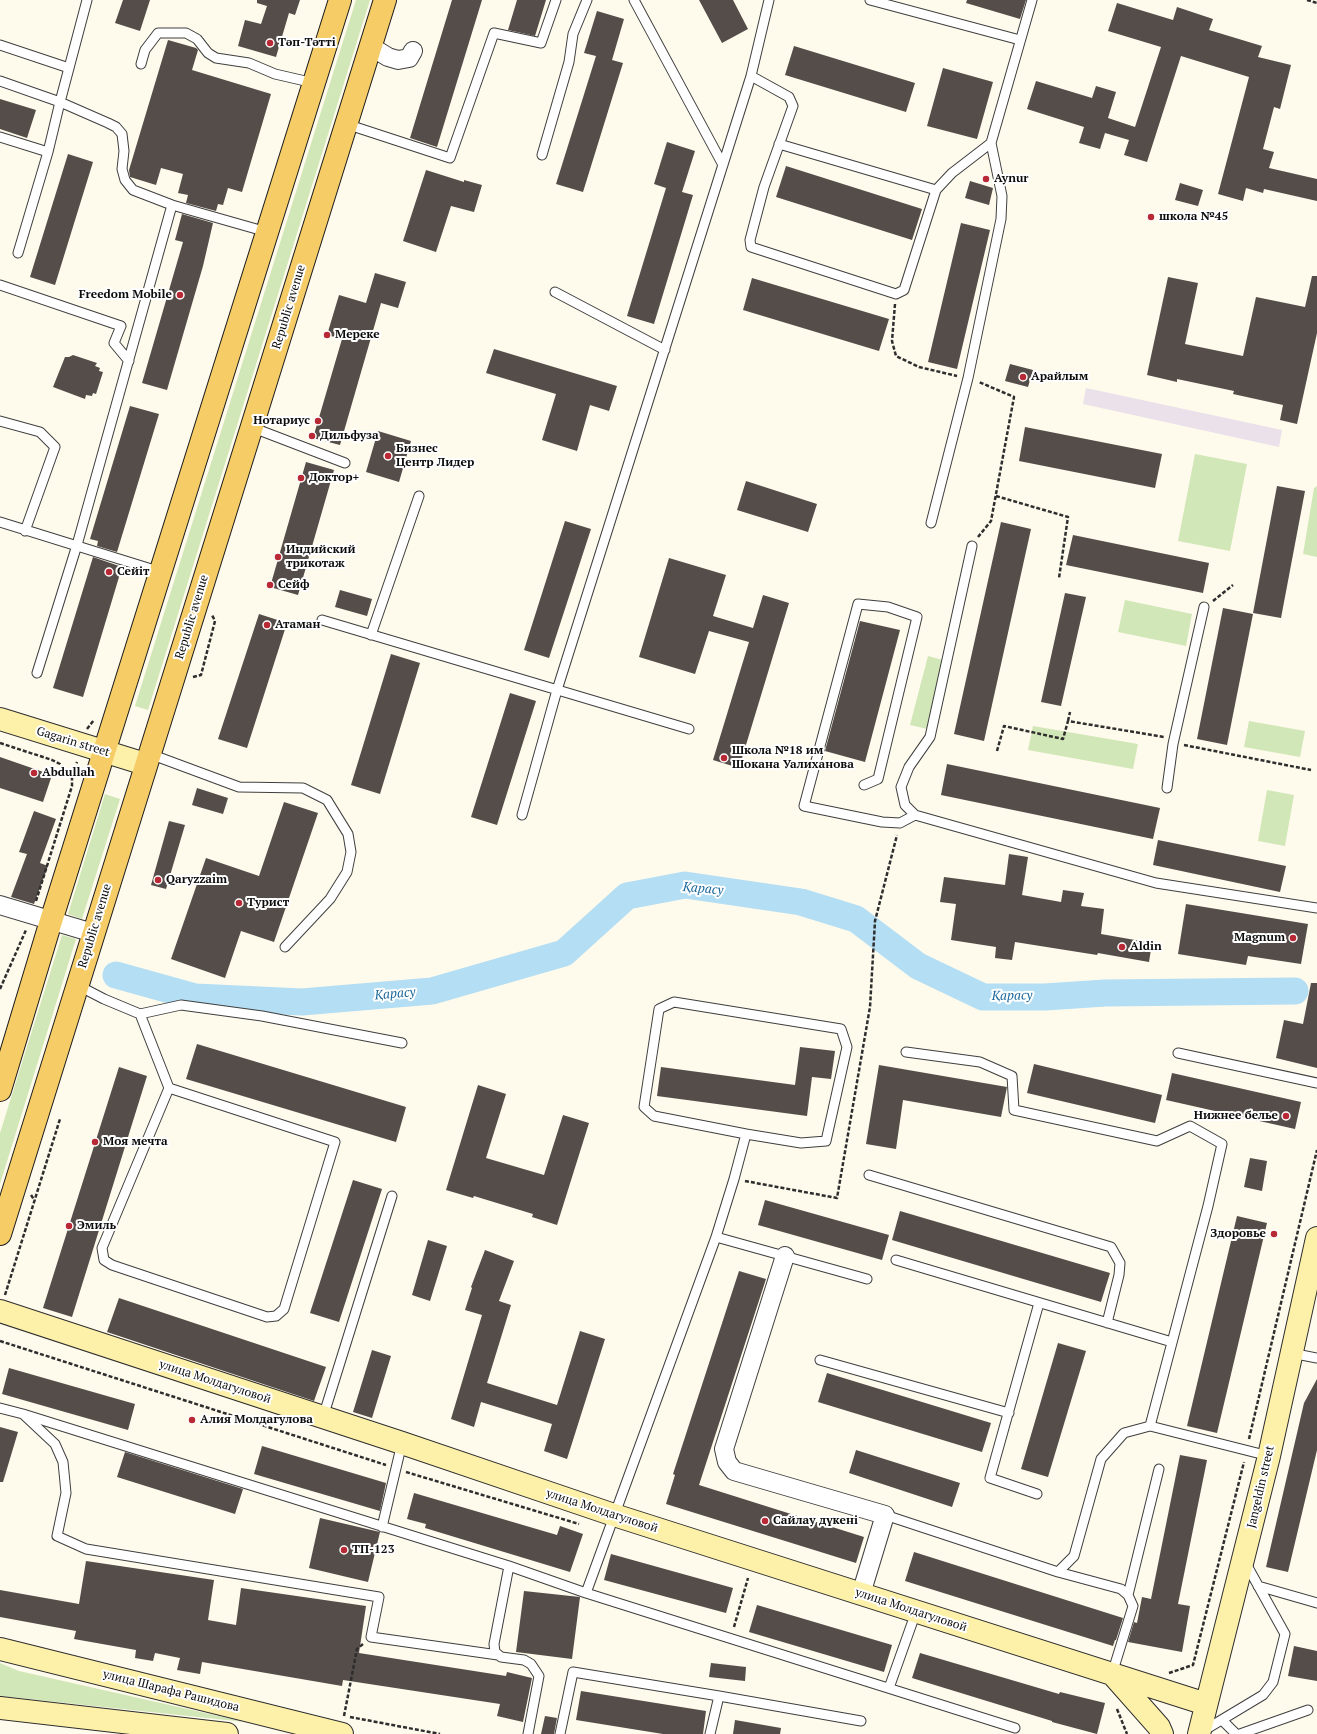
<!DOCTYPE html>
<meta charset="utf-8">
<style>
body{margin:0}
canvas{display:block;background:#fefaec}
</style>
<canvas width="1317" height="1734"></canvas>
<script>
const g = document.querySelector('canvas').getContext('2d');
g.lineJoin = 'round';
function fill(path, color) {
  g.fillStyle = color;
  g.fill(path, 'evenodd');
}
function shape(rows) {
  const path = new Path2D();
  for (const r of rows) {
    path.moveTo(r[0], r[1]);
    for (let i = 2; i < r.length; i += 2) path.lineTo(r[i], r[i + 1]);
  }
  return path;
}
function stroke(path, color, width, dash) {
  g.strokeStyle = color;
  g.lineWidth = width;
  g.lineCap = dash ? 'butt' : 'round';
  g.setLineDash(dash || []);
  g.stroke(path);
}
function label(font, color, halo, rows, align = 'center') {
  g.font = font + ' "PT Serif",serif';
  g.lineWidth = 4;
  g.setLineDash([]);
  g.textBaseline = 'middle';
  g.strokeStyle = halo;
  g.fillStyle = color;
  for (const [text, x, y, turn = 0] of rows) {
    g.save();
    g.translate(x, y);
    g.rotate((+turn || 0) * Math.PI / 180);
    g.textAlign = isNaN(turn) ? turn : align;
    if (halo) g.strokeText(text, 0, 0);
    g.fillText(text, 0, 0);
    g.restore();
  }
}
fill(shape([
 [1086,388,1282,430,1279,447,1083,404]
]), '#eae1eb');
fill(shape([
 [356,0,370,0,148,710,135,706],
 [1195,454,1247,464,1230,551,1178,541],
 [1317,486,1317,557,1303,554,1314,488],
 [1125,600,1192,614,1186,646,1118,632],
 [928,656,950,662,932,730,910,725],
 [1249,721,1305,731,1300,757,1244,747],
 [1033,726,1138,744,1133,769,1028,750],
 [1267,790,1294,795,1285,846,1258,841],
 [105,794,120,799,82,919,68,914],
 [62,935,76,939,0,1184,0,1133],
 [0,1663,19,1671,245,1722,0,1696]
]), '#d2e7b7');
stroke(shape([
 [116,975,195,997,302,1002,432,991,564,953,627,896,685,885,801,902,856,919,918,966,983,997,1045,997,1105,993,1295,991]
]), '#b3def4', 27);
fill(shape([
 [123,0,150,0,140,31,115,23],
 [257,0,300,0,295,15,289,13,276,57,238,46,245,20,261,24,267,6,257,3],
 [452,0,482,0,437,147,410,138],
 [517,0,546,0,535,36,508,30],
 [699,0,733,0,748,29,722,43],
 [967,0,1026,0,1020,19,966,3],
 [1117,3,1173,20,1177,7,1213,19,1209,30,1262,46,1258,57,1291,65,1280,109,1274,107,1263,149,1274,152,1269,168,1317,179,1317,201,1264,189,1263,193,1246,188,1243,201,1218,194,1249,77,1181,56,1147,162,1124,155,1129,140,1105,133,1100,149,1079,143,1084,127,1027,109,1036,81,1092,98,1096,86,1116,92,1108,118,1135,127,1161,47,1108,31],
 [597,11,624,19,612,60,623,63,583,192,556,184,596,56,584,53],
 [168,40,196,48,198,50,192,70,271,94,242,192,228,188,223,205,218,204,216,211,186,203,188,195,178,193,183,174,161,168,156,185,130,177,129,170],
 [794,46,915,83,906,112,785,75],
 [943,68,993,82,977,139,927,126],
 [0,99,36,110,27,138,0,129],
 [667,142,695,151,682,192,693,195,654,324,627,316,666,188,654,184],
 [68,154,93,162,55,285,30,277],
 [786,166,922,209,912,240,776,197],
 [426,170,464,182,464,180,482,185,474,212,451,206,436,252,403,241],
 [970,181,993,188,989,205,965,198],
 [1180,183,1203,190,1198,206,1175,200],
 [182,214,213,223,203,266,167,390,142,383,183,242,175,240],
 [961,223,990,230,957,369,928,362],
 [375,273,406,282,398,308,381,303,340,445,313,438,342,339,327,335,339,295,366,303],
 [1312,276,1317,276,1317,333,1297,424,1280,420,1283,405,1233,394,1234,391,1177,379,1177,382,1147,375,1168,277,1198,283,1185,344,1243,356,1256,297,1305,307],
 [752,278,889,319,879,351,743,310],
 [494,349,617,386,609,411,590,405,577,451,542,440,556,394,486,373],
 [73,355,97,363,95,366,100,368,99,371,103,372,96,394,93,393,92,396,86,395,85,399,53,387,65,357,69,357],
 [1010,364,1033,370,1028,387,1005,381],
 [130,406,159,414,117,552,97,546,98,541,90,539],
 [1025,427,1162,454,1155,488,1019,461],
 [378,431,411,441,399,482,366,472],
 [306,462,334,470,298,595,270,587],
 [746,481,817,504,808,532,737,510],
 [1277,486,1305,491,1281,618,1253,613],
 [565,521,591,529,549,658,524,650],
 [1001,522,1031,529,984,741,954,734],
 [1073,535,1209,563,1203,593,1066,565],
 [93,557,122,567,83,697,53,688],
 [669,558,726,575,713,616,753,628,763,595,789,603,739,768,713,760,749,642,709,631,695,674,639,657],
 [340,590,372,599,367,616,335,607],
 [1065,593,1086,597,1061,706,1041,702],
 [1223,608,1253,614,1227,745,1197,739],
 [259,614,287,623,247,748,218,739],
 [860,621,900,630,865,762,825,751],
 [391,654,420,663,380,794,351,785],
 [510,693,536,701,497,825,471,817],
 [0,757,52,775,43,802,0,788],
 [947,764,1160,808,1153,839,941,795],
 [197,788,228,798,223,814,192,805],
 [284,802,318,813,274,942,241,931,225,978,171,959,206,858,259,876],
 [34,811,56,819,40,863,48,866,34,904,11,897,27,854,19,852],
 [169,821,185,825,166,889,151,885],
 [1158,840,1286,866,1280,892,1153,865],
 [1009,854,1028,857,1022,895,1061,902,1063,890,1084,893,1081,906,1104,909,1101,934,1152,943,1149,962,1098,953,1097,955,1015,942,1012,960,995,958,996,947,951,940,956,904,940,902,944,877,1005,885],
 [1186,904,1308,924,1301,964,1248,956,1246,965,1178,954],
 [1311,983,1317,983,1317,1068,1276,1058,1284,1020,1303,1024],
 [197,1044,406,1107,396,1142,186,1079],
 [800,1047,835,1051,831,1079,812,1077,807,1116,657,1096,661,1067,795,1085],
 [1034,1064,1162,1095,1155,1123,1027,1093],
 [879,1065,1007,1087,1001,1117,903,1100,896,1149,866,1144],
 [119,1067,147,1076,72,1317,43,1308],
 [1172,1073,1301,1102,1295,1129,1166,1100],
 [478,1085,506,1094,486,1158,544,1175,563,1115,589,1123,557,1225,532,1217,533,1214,474,1196,473,1198,446,1190],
 [1250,1158,1267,1161,1262,1191,1244,1187],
 [353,1180,382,1189,339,1322,310,1313],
 [765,1200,889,1235,882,1260,758,1225],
 [900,1211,1110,1273,1101,1302,892,1240],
 [1237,1216,1267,1223,1217,1433,1187,1426],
 [428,1240,447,1246,430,1301,412,1295],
 [485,1250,514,1261,499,1301,511,1305,487,1383,557,1405,580,1331,605,1339,567,1459,544,1451,552,1424,481,1402,474,1427,451,1419,482,1315,465,1310,472,1288,471,1287],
 [739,1271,766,1279,699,1485,864,1537,856,1563,666,1504,675,1475,673,1474],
 [119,1298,326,1367,314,1401,107,1332],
 [1058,1343,1086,1351,1048,1477,1021,1469],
 [372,1350,391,1356,372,1418,353,1412],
 [9,1368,135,1404,128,1430,2,1394],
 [827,1373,991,1423,982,1452,818,1402],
 [1317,1379,1317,1450,1288,1572,1266,1567,1304,1403],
 [0,1427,18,1432,3,1482,0,1482],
 [262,1446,386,1483,380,1511,254,1474],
 [856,1450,960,1483,952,1507,849,1473],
 [125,1452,243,1489,235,1514,117,1477],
 [1180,1455,1207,1460,1178,1604,1190,1606,1182,1652,1128,1642,1134,1622,1137,1623,1142,1597,1151,1599],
 [414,1493,557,1535,560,1526,583,1534,570,1572,425,1528,426,1524,407,1519],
 [320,1518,380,1532,368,1582,309,1568],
 [914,1552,1123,1618,1116,1640,1115,1640,1113,1646,905,1581],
 [611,1554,733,1588,726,1613,604,1580],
 [86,1561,214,1580,208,1620,236,1625,241,1588,366,1606,359,1653,506,1676,507,1672,532,1678,523,1722,497,1716,500,1704,343,1680,342,1686,202,1662,200,1674,177,1670,180,1658,155,1653,153,1661,135,1658,136,1650,74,1639,76,1631,0,1617,0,1590,79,1604],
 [524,1591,580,1597,572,1659,516,1652],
 [757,1605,892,1645,884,1672,749,1632],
 [1294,1646,1317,1651,1317,1681,1288,1676],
 [920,1653,1059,1694,1060,1692,1105,1703,1097,1734,1052,1722,1052,1721,912,1678],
 [711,1663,746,1667,745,1681,709,1677],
 [581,1691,706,1711,703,1734,663,1734,576,1720],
 [545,1716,557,1718,554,1734,541,1734],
 [735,1720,781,1728,780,1734,733,1734]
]), '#554d49');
const lane = shape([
 [634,0,723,165],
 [870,0,1020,40],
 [0,45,69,68],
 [141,64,145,50,158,33,186,33,197,39,208,53,216,58,249,63,275,74,314,83],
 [751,76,789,97,793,106,764,187,750,240,751,247,896,294,904,290,936,190,952,173,991,143],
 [0,81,60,102,87,0],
 [346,124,450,158,494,33,541,43,556,0],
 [0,137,48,152,60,102,108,123,116,127,122,134,124,151,122,169,125,180,133,190,172,205,267,232],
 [779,144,936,190],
 [542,155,569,62,573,34,587,0],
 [18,253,48,152],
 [0,285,121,326,114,343,129,361],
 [555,292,665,350],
 [0,421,40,432,55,447,25,531],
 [251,427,345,463],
 [0,522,161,572],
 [931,523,968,378,1001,219,1002,196,991,143,1032,0],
 [972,546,930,737,909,767,901,787,905,805,915,815,1156,883,1317,908],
 [322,620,689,729],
 [371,635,419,496],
 [37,673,77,545,172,205],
 [150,754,239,787,303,788,327,800,348,834,351,852,347,872,330,899,285,947],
 [864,785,878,779,917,617,888,607,858,604,804,806,882,822,900,823,915,815],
 [1167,788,1173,744,1204,607],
 [522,815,557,690,751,76,769,0],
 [77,985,104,999,140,1014,169,1088,335,1142,284,1309,276,1316,267,1317,112,1265,104,1260,102,1248,169,1088],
 [140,1014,181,1005,262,1016,402,1043],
 [1178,1053,1317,1083],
 [869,1175,1111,1247,1120,1263,1119,1275,1107,1323],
 [716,1237,734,1179,746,1134,654,1116,644,1107,659,1009,674,1002,841,1029,847,1047,826,1141,801,1143,746,1134],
 [896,1260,1172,1342],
 [1291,1353,1317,1358],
 [820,1360,1009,1413],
 [0,1408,23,1414,55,1444,63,1462,66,1493,57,1536,86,1549,379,1597,371,1637,498,1655],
 [23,1414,509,1566,586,1593,1015,1728],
 [323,1417,392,1196],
 [1150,1426,1269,1456],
 [1037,1494,990,1478,1039,1303],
 [885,1515,1058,1572,1074,1556,1101,1459,1124,1433,1150,1426,1208,1206,1222,1144,1190,1126,1157,1141,1014,1110,1012,1076,980,1062,906,1052],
 [382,1527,402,1443],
 [509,1566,494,1644,495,1652,501,1657,524,1660,531,1664,539,1676,528,1734],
 [1058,1572,1121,1589,1128,1595,1133,1606,1112,1674],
 [1258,1586,1317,1603],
 [586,1593,716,1237,867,1279],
 [1128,1595,1159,1469],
 [889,1688,916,1612],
 [1222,1720,1236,1734],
 [1203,1731,1263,1695,1273,1682,1285,1634,1245,1562],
 [560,1734,573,1672,719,1696],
 [710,1734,719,1696,861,1721],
 [1240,1734,1308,1710]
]);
const street = shape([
 [370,46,388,57,398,60,409,58,413,51],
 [0,905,93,933],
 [785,1256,724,1449,727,1462,734,1471,885,1515,861,1594]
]);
const secondary = shape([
 [0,719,145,764],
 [0,1311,402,1443,614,1515,1206,1704],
 [0,1649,342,1734],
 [1113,1675,1159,1727,1162,1734],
 [0,1708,227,1734],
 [1199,1734,1269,1456,1317,1238]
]);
const primary = shape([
 [0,1090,51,921,340,0],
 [0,1234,385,0]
]);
stroke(lane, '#3f3f3f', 11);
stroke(street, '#3f3f3f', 20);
stroke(secondary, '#2e2e2e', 24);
stroke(primary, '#1d1d1d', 24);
stroke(shape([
 [1307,0,1317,3],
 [895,304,892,341,896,356,919,367,957,376],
 [996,496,1068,517,1059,578],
 [978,537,991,521,1014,397,979,382],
 [1213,601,1233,585],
 [193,677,201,675,215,621,212,615],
 [1068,721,1070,712],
 [87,729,94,720],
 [0,743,52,760,60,764,71,776],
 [1184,745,1311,770],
 [997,751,1004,726,1063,739,1068,721,1164,737],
 [36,901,72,786,72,776,77,762],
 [0,989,26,930],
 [745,1181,837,1198,870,1007,875,921,897,835],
 [31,1195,35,1201],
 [5,1295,60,1119],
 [0,1341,386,1465],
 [1249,1439,1317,1150],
 [406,1472,579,1524],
 [734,1627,748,1578],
 [1169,1673,1193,1665,1244,1462],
 [1117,1709,1127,1734],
 [344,1716,357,1649,363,1644],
 [350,1717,440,1734]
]), '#2e2e2e', 2.5, [4, 2]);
stroke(lane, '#fff', 9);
stroke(street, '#fff', 18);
stroke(secondary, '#fdf0a9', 22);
stroke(primary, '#f5cc66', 22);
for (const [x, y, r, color] of [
 [270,43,4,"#b82935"],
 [986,179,4,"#b82935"],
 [1151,217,4,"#b82935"],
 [180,295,4,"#b82935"],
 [327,335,4,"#b82935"],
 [1023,377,4,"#b82935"],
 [318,421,4,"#b82935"],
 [312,436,4,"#b82935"],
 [388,456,4,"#b82935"],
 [301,478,4,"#b82935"],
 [278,557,4,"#b82935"],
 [109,572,4,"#b82935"],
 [270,585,4,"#b82935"],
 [267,625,4,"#b82935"],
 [724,758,4,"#b82935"],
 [34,773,4,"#b82935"],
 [158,880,4,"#b82935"],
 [239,903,4,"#b82935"],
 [1293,938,4,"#b82935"],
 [1122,947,4,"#b82935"],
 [1286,1116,4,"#b82935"],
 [95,1142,4,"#b82935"],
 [69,1226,4,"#b82935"],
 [1274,1234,4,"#b82935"],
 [192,1420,4,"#b82935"],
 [765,1521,4,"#b82935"],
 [344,1550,4,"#b82935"]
]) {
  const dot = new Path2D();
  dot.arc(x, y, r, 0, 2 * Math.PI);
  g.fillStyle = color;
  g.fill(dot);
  stroke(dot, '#fff', 1.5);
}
label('bold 12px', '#0c0c0c', '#fff', [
 ["Тәп-Тәтті",278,43],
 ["Aynur",994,179],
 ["школа №45",1159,217],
 ["Freedom Mobile",172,295,"right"],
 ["Мереке",335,335],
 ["Арайлым",1031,377],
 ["Нотариус",310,421,"right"],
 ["Дильфуза",320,436],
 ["Бизнес",396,449],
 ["Центр Лидер",396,463],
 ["Доктор+",309,478],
 ["Индийский",286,550],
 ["трикотаж",286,564],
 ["Сейіт",117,572],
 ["Сейф",278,585],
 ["Атаман",275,625],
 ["Школа №18 им",732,751],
 ["Шокана Уалиханова",732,765],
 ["Аbdullah",42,773],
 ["Qaryzzaim",166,880],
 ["Турист",247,903],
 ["Magnum",1285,938,"right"],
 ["Aldin",1130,947],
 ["Нижнее белье",1278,1116,"right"],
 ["Моя мечта",103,1142],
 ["Эмиль",77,1226],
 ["Здоровье",1266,1234,"right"],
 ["Алия Молдагулова",200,1420],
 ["Сайлау дүкені",773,1521],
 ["ТП-123",352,1550]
], 'left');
label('12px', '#0c0c0c', '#fff', [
 ["Republic avenue",289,307,-73],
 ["Republic avenue",192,617,-73],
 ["Gagarin street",73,742,17],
 ["Republic avenue",95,926,-73],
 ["улица Молдагуловой",215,1382,18],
 ["Jangeldin street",1261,1487,-77],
 ["улица Молдагуловой",602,1511,18],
 ["улица Молдагуловой",911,1610,18],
 ["улица Шарафа Рашидова",171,1691,14]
]);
label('italic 13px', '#1a679a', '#fff', [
 ["Қарасу",703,889,5],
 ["Қарасу",395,994,-5],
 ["Қарасу",1012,996,-1]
]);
</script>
